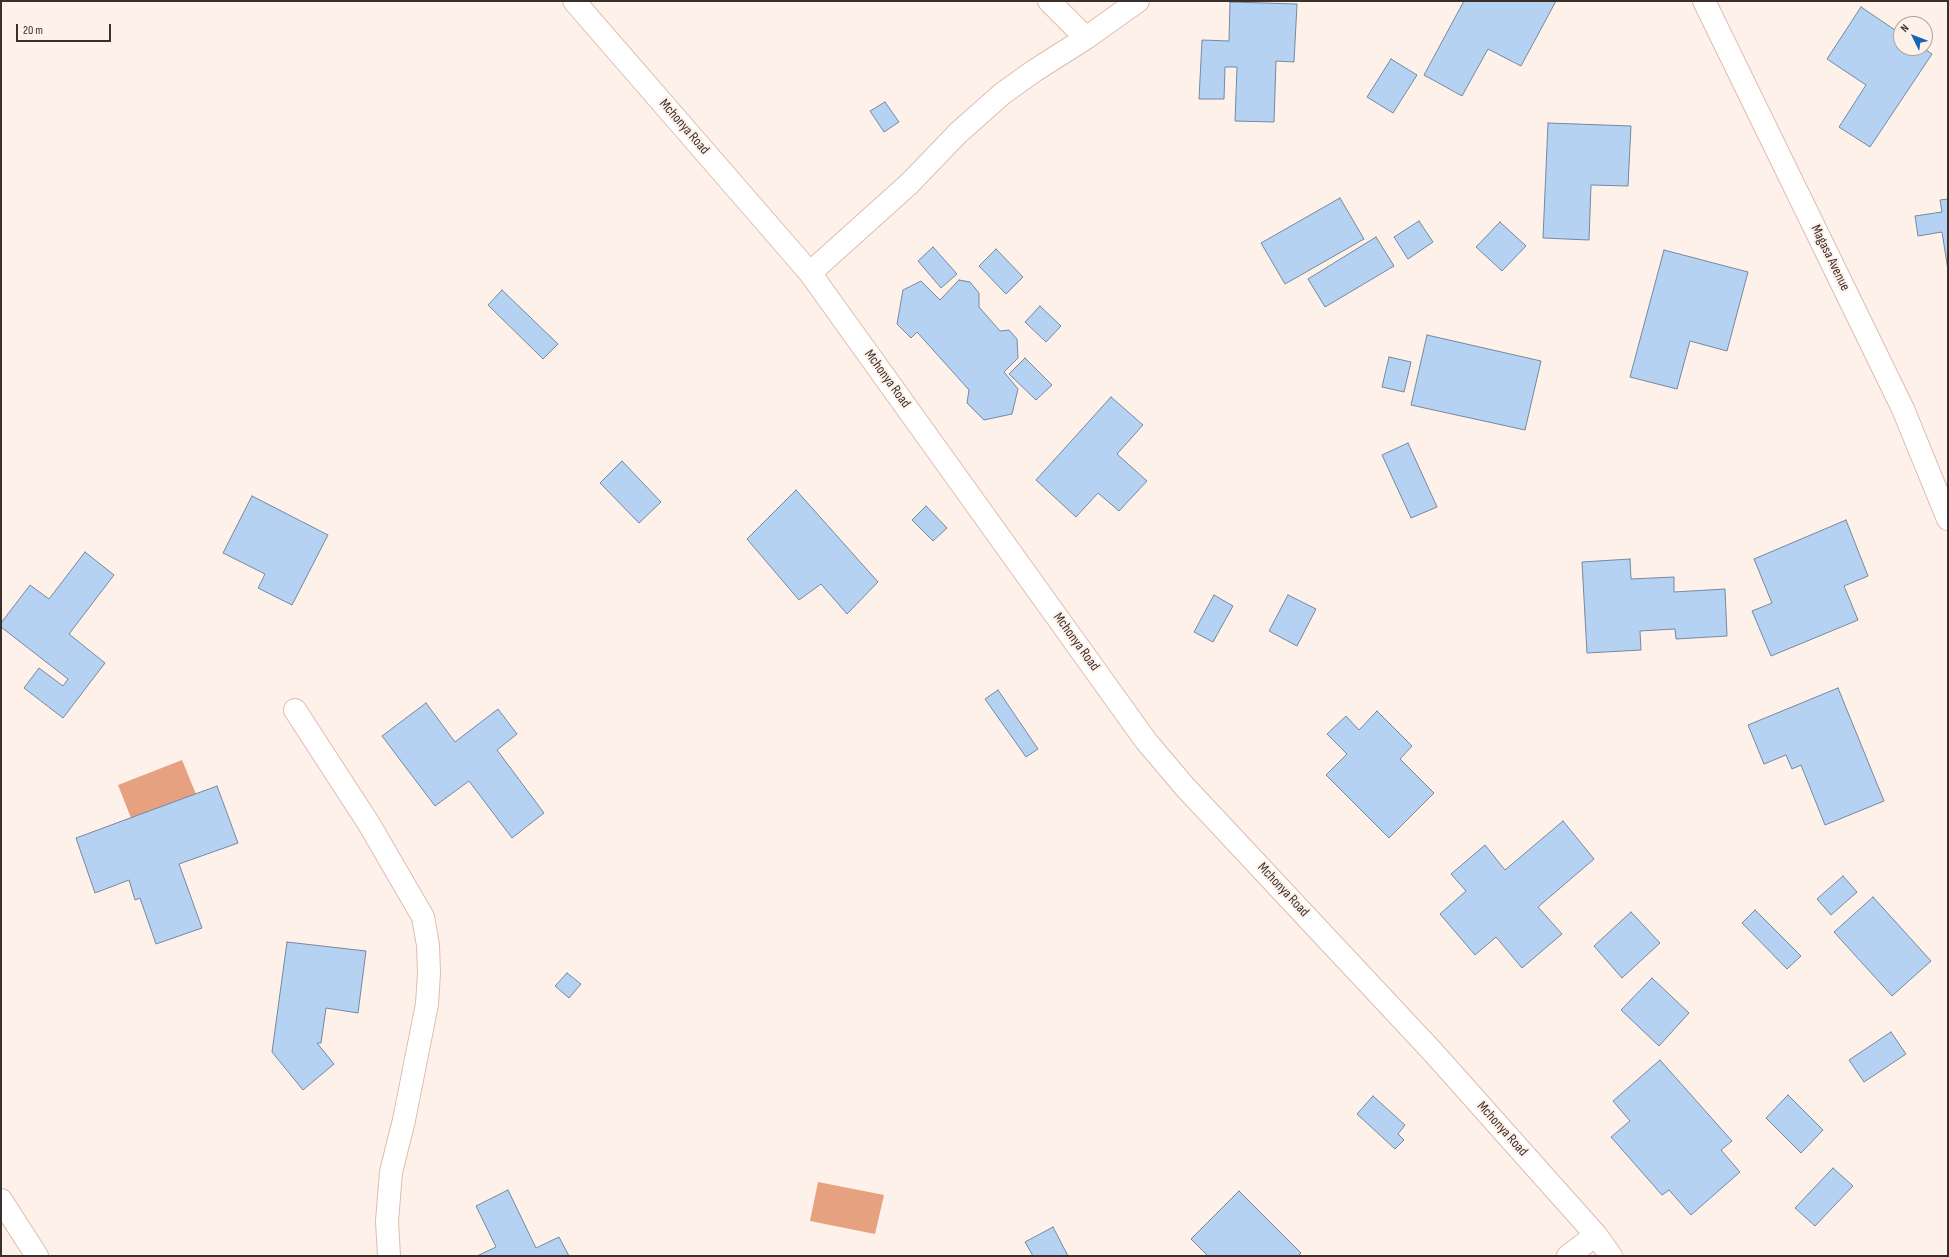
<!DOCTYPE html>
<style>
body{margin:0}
#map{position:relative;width:1949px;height:1257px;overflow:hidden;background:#fef1ea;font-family:"Sofia Sans Condensed",sans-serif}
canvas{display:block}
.frame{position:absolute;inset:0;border:2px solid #3b2f29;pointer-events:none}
.north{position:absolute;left:1893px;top:16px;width:40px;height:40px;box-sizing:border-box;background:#fef1ea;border:1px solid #b0a39d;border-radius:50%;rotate:313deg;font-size:11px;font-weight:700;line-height:16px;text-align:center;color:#3b2f29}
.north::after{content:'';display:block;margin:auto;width:14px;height:18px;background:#1565b3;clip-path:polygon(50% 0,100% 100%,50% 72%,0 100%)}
.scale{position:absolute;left:16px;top:24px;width:95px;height:18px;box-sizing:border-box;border:2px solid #3b2f29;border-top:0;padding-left:5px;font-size:12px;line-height:14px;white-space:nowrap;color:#3b2f29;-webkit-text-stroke:3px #fef1ea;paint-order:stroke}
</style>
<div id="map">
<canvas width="1949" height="1257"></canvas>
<div class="frame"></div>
<div class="north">N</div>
<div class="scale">20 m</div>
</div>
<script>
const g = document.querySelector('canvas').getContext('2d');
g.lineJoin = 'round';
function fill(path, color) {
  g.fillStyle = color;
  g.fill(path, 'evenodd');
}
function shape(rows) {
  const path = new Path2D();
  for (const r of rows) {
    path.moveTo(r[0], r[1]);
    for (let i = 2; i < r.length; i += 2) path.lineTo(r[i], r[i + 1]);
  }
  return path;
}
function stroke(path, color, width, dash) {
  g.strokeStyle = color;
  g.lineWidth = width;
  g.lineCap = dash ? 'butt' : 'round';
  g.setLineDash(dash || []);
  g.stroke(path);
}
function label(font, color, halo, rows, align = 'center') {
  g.font = font + ' "Sofia Sans Condensed",sans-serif';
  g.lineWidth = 4;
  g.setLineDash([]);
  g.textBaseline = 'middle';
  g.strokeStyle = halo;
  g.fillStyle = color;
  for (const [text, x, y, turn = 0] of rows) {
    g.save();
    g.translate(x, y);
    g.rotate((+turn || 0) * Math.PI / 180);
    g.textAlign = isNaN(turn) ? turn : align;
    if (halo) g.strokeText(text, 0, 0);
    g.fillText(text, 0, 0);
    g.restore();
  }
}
fill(shape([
 [182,760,196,794,131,818,118,785],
 [818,1182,884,1195,875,1234,810,1221]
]), '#e5a180');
const building = shape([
 [1464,1,1556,1,1521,66,1488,49,1462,96,1424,75,1464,1],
 [1230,2,1297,4,1294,62,1276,61,1274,122,1235,121,1237,67,1225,67,1224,99,1199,99,1202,40,1229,41,1230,2],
 [1861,7,1901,34,1901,48,1923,48,1932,54,1870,147,1839,127,1866,85,1827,59,1861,7],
 [1391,59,1417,75,1393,113,1367,97,1391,59],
 [885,102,899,122,884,132,870,111,885,102],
 [1548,123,1631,126,1628,186,1591,185,1589,240,1543,238,1548,123],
 [1340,198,1364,239,1285,284,1261,243,1340,198],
 [1948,199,1948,270,1942,232,1918,236,1915,216,1942,212,1940,200,1948,199],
 [1419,221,1433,242,1408,259,1394,237,1419,221],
 [1500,222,1526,246,1502,271,1476,247,1500,222],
 [1376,237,1394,266,1325,307,1308,279,1376,237],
 [933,247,957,274,941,288,918,261,933,247],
 [996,249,1023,277,1006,294,979,266,996,249],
 [1664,250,1748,272,1727,351,1690,341,1677,389,1630,377,1664,250],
 [959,280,970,282,979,293,979,307,1000,331,1009,330,1017,339,1018,358,1004,372,1018,389,1012,414,984,420,967,403,969,390,917,332,911,338,897,324,903,290,921,281,940,300,959,280],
 [502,290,558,344,543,359,488,305,502,290],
 [1040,306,1061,326,1046,342,1025,322,1040,306],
 [1427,335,1541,361,1525,430,1411,405,1427,335],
 [1389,357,1411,362,1404,392,1382,387,1389,357],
 [1025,358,1052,385,1036,400,1009,374,1025,358],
 [1111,397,1143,425,1117,454,1147,481,1119,511,1098,493,1076,517,1036,480,1111,397],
 [1408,443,1437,507,1411,518,1382,455,1408,443],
 [622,461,661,502,639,523,600,483,622,461],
 [796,490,878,582,847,614,821,584,799,600,747,539,796,490],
 [252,496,328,535,292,605,258,588,265,574,223,553,252,496],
 [926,506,947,528,933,541,912,520,926,506],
 [1846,520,1868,576,1844,586,1858,620,1771,656,1752,611,1772,603,1754,559,1846,520],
 [85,552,114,575,69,634,105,663,63,718,24,688,39,668,63,686,68,679,1,627,1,623,30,585,49,599,85,552],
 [1630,559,1631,579,1674,577,1674,592,1725,589,1727,636,1676,639,1675,629,1640,631,1641,650,1587,653,1582,562,1630,559],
 [1214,595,1233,606,1213,642,1194,632,1214,595],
 [1288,595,1316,609,1297,646,1269,631,1288,595],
 [1838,688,1884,801,1825,825,1801,765,1792,769,1786,755,1764,764,1748,725,1838,688],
 [998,690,1038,749,1026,757,985,699,998,690],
 [426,703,455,742,498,709,517,734,497,750,544,813,512,838,469,781,435,806,382,736,426,703],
 [1377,711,1412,746,1400,759,1434,793,1389,838,1326,775,1347,754,1327,734,1346,716,1359,730,1377,711],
 [217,786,238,843,179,864,202,928,156,944,140,898,135,900,129,880,95,893,76,838,217,786],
 [1563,821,1594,859,1538,907,1562,934,1522,968,1496,937,1475,955,1440,914,1466,891,1451,874,1485,845,1505,870,1563,821],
 [1843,876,1857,892,1831,915,1817,899,1843,876],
 [1873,897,1931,961,1892,996,1834,932,1873,897],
 [1755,910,1801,956,1787,969,1742,923,1755,910],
 [1631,912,1660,943,1622,978,1594,946,1631,912],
 [287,942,366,951,358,1013,326,1008,321,1043,317,1043,334,1064,303,1090,272,1052,287,942],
 [567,973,581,984,569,998,555,986,567,973],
 [1652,978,1689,1013,1659,1046,1621,1010,1652,978],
 [1891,1032,1906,1054,1864,1082,1849,1060,1891,1032],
 [1660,1060,1732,1141,1721,1150,1740,1172,1691,1215,1669,1190,1662,1195,1611,1137,1630,1121,1613,1101,1660,1060],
 [1788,1095,1823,1130,1801,1153,1766,1118,1788,1095],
 [1373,1096,1405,1125,1398,1134,1404,1140,1395,1149,1357,1114,1373,1096],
 [1833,1168,1853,1186,1815,1226,1795,1208,1833,1168],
 [508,1190,536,1248,559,1237,569,1256,477,1256,496,1247,476,1206,508,1190],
 [1239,1191,1301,1253,1298,1256,1208,1256,1191,1239,1239,1191],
 [1053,1227,1068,1256,1033,1256,1025,1242,1053,1227]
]);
fill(building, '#b6d2f3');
stroke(building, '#74889f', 1);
const minor = shape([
 [574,1,810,273,1146,741,1185,787,1432,1051,1596,1235,1611,1256],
 [1049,1,1086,38],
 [1704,1,1903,409,1948,519],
 [810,273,910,183,958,133,1002,94,1034,71,1086,38,1138,1],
 [295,710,369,824,423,917,428,945,429,973,427,1004,404,1120,391,1172,387,1221,389,1256],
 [1568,1256,1596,1235]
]);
const tertiary = shape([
 [1,1200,37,1256]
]);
stroke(minor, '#ddbdaf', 24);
stroke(tertiary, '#ddbdaf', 24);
stroke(minor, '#fff', 22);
stroke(tertiary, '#fff', 22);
label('14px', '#3b2f29', '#fef1ea', [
 ["Mchonya Road",684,127,49],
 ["Magasa Avenue",1830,258,64],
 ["Mchonya Road",887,379,54],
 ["Mchonya Road",1076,642,54],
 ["Mchonya Road",1283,890,47],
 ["Mchonya Road",1502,1129,48]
]);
</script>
